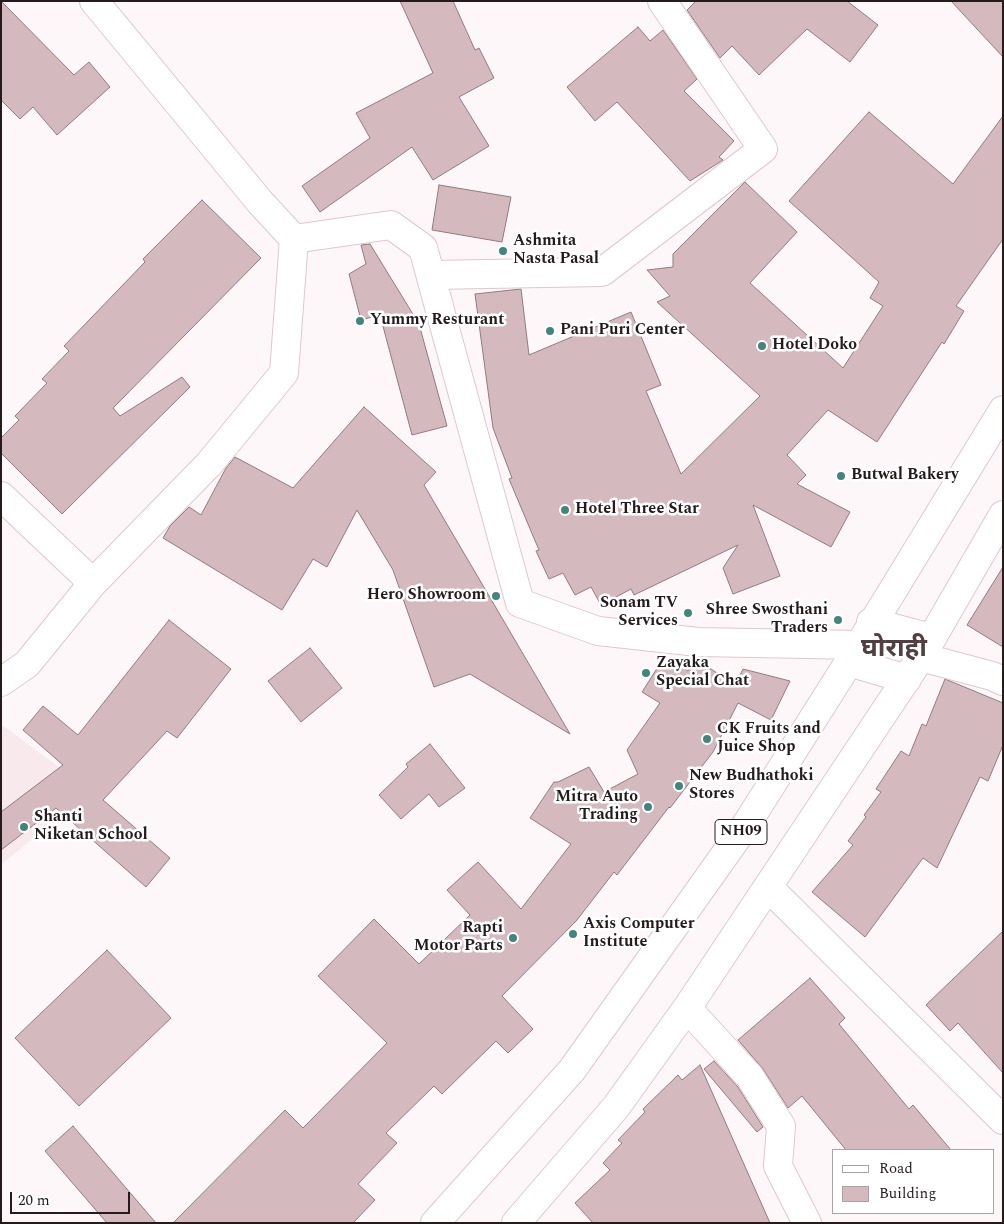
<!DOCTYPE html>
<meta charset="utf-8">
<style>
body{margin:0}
#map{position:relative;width:1004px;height:1224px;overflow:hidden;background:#fdf7f9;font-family:Spectral,serif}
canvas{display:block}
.frame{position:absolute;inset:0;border:2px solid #251b1d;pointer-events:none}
.legend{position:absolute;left:832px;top:1149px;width:162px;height:65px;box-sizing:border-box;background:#fff;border:1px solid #a8a4a5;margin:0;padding:6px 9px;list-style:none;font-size:15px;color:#251b1d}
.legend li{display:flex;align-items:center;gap:10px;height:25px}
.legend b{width:25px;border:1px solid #a8a4a5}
.scale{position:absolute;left:10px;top:1192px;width:120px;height:22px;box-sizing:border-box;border:2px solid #251b1d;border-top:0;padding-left:6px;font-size:15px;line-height:18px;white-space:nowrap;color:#251b1d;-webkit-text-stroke:4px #fff;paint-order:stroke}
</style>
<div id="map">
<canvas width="1004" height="1224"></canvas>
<div class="frame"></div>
<ul class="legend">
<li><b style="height:6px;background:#fff"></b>Road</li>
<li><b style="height:14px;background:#d4babf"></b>Building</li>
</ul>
<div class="scale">20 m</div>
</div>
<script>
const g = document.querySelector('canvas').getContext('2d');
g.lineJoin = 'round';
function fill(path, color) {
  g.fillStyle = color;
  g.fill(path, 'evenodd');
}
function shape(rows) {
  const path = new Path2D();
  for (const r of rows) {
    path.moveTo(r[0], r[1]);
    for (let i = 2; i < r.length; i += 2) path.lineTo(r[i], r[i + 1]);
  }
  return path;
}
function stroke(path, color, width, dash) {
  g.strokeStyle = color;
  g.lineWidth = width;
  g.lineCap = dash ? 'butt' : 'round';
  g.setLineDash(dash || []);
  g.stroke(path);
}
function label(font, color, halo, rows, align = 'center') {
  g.font = font + ' Spectral,"Noto Sans Devanagari",serif';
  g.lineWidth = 5;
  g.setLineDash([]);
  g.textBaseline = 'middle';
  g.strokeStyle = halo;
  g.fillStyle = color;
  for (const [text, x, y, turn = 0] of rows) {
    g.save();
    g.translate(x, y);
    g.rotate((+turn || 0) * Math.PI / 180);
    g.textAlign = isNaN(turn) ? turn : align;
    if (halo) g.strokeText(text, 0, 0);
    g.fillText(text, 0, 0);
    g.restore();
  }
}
fill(shape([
 [1,724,90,790,1,865]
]), '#f8e9ed');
const building = shape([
 [1,1,74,75,89,62,110,87,57,135,33,107,20,119,1,100,1,1],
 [400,1,453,1,475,50,479,48,494,78,459,97,489,146,433,180,412,147,320,212,302,186,370,138,356,113,433,73,400,1],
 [696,1,847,1,878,25,850,62,807,29,759,75,732,46,720,58,687,10,696,1],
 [951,1,1003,1,1003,57,951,1],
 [638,27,650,41,663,30,697,79,684,91,734,141,719,157,723,160,690,181,617,102,595,121,567,87,638,27],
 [869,112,953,184,1003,116,1003,239,956,306,964,311,944,344,942,342,877,442,828,410,787,455,806,475,797,484,850,512,831,547,753,505,780,576,733,594,723,568,738,545,634,595,631,589,601,605,591,587,575,595,563,573,549,579,536,551,539,550,509,479,512,478,493,428,475,294,521,289,529,355,631,312,661,385,646,391,681,474,760,396,657,302,670,296,647,270,673,267,673,254,745,182,797,232,750,283,843,368,883,306,870,298,879,282,789,201,869,112],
 [439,185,511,197,502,242,432,230,439,185],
 [202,200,261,258,113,408,120,416,182,377,190,387,62,514,1,453,1,438,19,420,15,416,47,383,42,379,69,351,64,346,145,262,143,259,202,200],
 [370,244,419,324,447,426,412,435,380,315,361,320,349,274,366,264,361,245,370,244],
 [364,407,436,472,424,485,570,734,470,674,434,687,393,570,357,510,327,567,313,559,282,610,163,538,170,526,189,507,201,515,226,468,235,457,293,488,364,407],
 [1003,567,1003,647,967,625,1003,567],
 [169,620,231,669,177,738,167,731,103,800,170,858,146,887,56,808,1,850,1,812,63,765,23,730,43,706,78,735,169,620],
 [310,648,342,688,301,722,268,681,310,648],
 [665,656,688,671,696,659,735,685,743,669,790,681,771,720,738,703,713,752,670,808,669,807,617,875,614,872,577,920,502,996,533,1029,508,1053,496,1041,442,1094,434,1086,386,1133,397,1143,358,1184,375,1200,353,1223,173,1223,285,1110,303,1128,387,1043,318,976,374,919,419,964,470,915,447,890,478,862,521,909,571,844,530,818,554,782,558,782,589,767,604,792,638,774,627,750,660,703,642,692,665,656],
 [945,679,1003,703,1003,745,988,781,980,777,937,868,923,858,865,937,812,892,853,845,848,841,866,817,864,815,881,792,876,789,901,751,909,756,922,724,926,726,945,679],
 [430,744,465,788,439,807,429,794,401,819,379,795,408,767,406,764,430,744],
 [1003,931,1003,1073,958,1023,950,1031,926,1005,1003,931],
 [107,950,171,1018,79,1106,15,1038,107,950],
 [810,978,845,1018,839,1024,909,1109,913,1105,951,1150,846,1150,802,1096,788,1108,763,1069,738,1040,810,978],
 [714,1061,738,1087,763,1127,757,1132,704,1069,714,1061],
 [700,1065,770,1223,593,1223,575,1203,610,1170,603,1163,622,1143,618,1140,645,1112,643,1109,678,1075,682,1080,700,1065],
 [73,1126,156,1223,107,1223,45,1151,73,1126]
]);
fill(building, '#d4babf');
stroke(building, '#927a80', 1);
const street = shape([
 [94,1,260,202,294,239,391,225,423,248,520,603,598,631,698,642,859,645],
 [431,275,602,272,763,149,662,1],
 [1,496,93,583],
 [921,657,992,676,1003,681],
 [1,682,27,664,93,583,209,464,284,373,294,239],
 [768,887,1003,1120],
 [687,1008,750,1077,781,1126,778,1166,807,1223]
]);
const primary = shape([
 [871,622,931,638],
 [849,662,907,679],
 [435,1223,572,1070,746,825,849,662,1003,410],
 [516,1223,616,1107,687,1008,921,657,1003,515]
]);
stroke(street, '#e1c7cd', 30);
stroke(primary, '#e1c7cd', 30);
stroke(street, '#fff', 28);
stroke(primary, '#fff', 28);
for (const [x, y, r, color] of [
 [503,251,5,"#41867c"],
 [360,321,5,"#41867c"],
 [550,331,5,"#41867c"],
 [762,346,5,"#41867c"],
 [841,476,5,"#41867c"],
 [565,510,5,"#41867c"],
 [496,596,5,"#41867c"],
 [688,613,5,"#41867c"],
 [838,620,5,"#41867c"],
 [646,673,5,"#41867c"],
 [707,739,5,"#41867c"],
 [679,786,5,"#41867c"],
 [648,807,5,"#41867c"],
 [24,827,5,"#41867c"],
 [573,934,5,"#41867c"],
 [513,938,5,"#41867c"]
]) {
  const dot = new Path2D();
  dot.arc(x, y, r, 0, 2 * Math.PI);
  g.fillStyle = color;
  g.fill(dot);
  stroke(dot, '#fff', 2);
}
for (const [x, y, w] of [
 [741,832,52]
]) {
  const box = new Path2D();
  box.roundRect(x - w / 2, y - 12.5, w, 25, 4);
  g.fillStyle = '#fff';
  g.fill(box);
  stroke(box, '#251b1d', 1);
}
label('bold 15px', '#251b1d', null, [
 ["NH09",741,832]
]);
label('bold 16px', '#251b1d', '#fff', [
 ["Ashmita",513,242],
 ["Nasta Pasal",513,260],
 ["Yummy Resturant",370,321],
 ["Pani Puri Center",560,331],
 ["Hotel Doko",772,346],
 ["Butwal Bakery",851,476],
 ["Hotel Three Star",575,510],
 ["Hero Showroom",486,596,"right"],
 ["Sonam TV",678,604,"right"],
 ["Services",678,622,"right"],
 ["Shree Swosthani",828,611,"right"],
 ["Traders",828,629,"right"],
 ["Zayaka",656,664],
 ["Special Chat",656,682],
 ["CK Fruits and",717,730],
 ["Juice Shop",717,748],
 ["New Budhathoki",689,777],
 ["Stores",689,795],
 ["Mitra Auto",638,798,"right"],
 ["Trading",638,816,"right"],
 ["Shanti",34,818],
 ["Niketan School",34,836],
 ["Axis Computer",583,925],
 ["Institute",583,943],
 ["Rapti",503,929,"right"],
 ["Motor Parts",503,947,"right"]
], 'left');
label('bold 26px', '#533e43', '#fff', [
 ["घोराही",894,651]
]);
</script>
